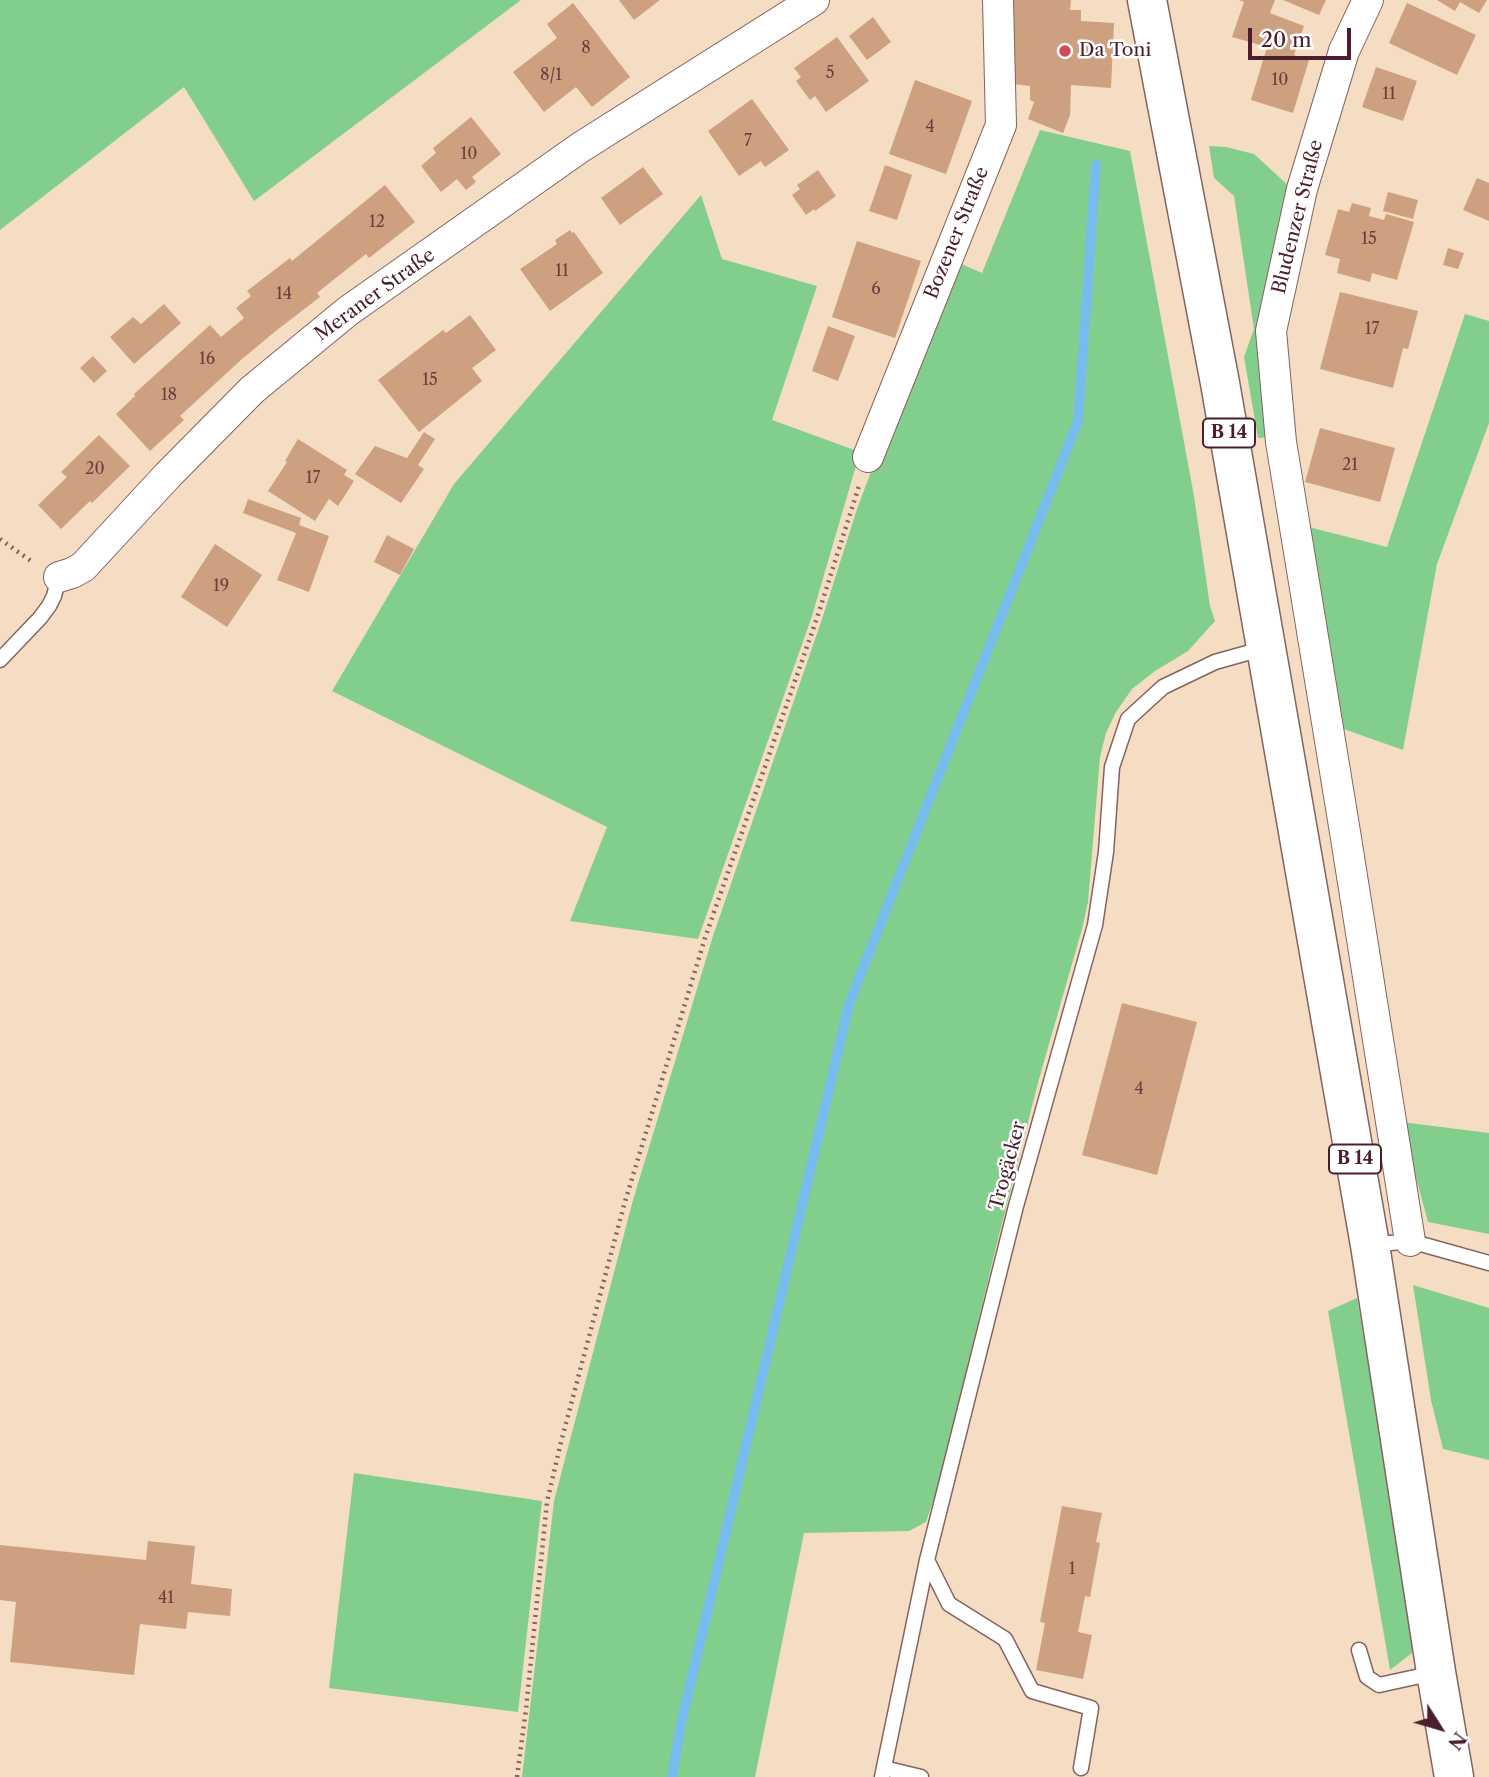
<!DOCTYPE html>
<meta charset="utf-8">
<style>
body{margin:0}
#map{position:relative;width:1489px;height:1777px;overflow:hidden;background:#f4ddc2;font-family:"Libre Caslon Text",serif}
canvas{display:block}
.north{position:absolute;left:1405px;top:1693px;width:70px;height:70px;-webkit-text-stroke:5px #fff;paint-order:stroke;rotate:127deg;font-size:19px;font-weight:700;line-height:28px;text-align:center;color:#4a1f2b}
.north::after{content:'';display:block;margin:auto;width:24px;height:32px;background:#4a1f2b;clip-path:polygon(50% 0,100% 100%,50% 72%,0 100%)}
.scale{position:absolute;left:1248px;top:28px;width:103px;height:32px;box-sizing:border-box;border:4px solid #4a1f2b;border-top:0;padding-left:9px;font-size:21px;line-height:24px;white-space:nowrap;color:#4a1f2b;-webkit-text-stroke:5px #fff;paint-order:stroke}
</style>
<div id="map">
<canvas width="1489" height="1777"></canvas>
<div class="north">N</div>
<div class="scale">20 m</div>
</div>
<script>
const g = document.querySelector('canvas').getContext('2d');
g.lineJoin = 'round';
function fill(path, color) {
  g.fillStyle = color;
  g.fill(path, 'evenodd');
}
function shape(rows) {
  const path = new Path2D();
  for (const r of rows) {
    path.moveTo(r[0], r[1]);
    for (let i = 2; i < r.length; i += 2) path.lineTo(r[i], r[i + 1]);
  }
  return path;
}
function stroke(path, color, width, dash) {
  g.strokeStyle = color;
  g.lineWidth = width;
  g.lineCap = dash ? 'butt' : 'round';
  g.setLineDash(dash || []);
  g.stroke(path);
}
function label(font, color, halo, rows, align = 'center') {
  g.font = font + ' "Libre Caslon Text",serif';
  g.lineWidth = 5;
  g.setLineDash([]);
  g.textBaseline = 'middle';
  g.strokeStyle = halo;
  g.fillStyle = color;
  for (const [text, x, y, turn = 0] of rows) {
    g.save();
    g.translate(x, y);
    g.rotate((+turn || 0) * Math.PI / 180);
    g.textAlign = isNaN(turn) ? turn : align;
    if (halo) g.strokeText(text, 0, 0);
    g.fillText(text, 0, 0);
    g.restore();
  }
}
fill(shape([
 [0,0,521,0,254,201,184,87,0,230],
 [1040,130,1130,151,1194,496,1210,606,1215,621,1188,651,1155,671,1132,689,1116,712,1106,733,1100,757,1088,902,1082,929,1039,1079,996,1247,939,1484,926,1522,909,1531,804,1533,755,1777,522,1777,554,1501,633,1200,713,936,822,619,858,506,890,422,957,262,982,273],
 [1209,146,1226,147,1254,154,1292,189,1272,437,1258,438,1244,357,1254,329,1234,196,1214,178],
 [701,195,722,259,817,286,772,420,860,452,812,616,698,939,570,921,607,827,332,691,454,484],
 [1465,314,1489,321,1489,423,1437,564,1403,750,1338,727,1301,525,1387,547],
 [1401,1122,1489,1133,1489,1234,1428,1222],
 [1413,1285,1489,1308,1489,1460,1443,1449,1431,1400],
 [1357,1298,1408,1597,1412,1648,1412,1653,1390,1670,1328,1311],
 [354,1473,542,1501,518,1712,329,1688]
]), '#82cf8d');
stroke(shape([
 [672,1777,681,1724,849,1004,1078,421,1096,165]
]), '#76bced', 10);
fill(shape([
 [619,0,660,0,634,20],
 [1010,0,1071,0,1070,10,1081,10,1081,21,1114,23,1111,88,1071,85,1070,115,1063,133,1028,119,1034,102,1030,100,1030,86,1013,84],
 [1239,0,1275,0,1270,13,1304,26,1294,55,1309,60,1293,113,1251,100,1267,47,1232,37,1244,2],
 [1283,0,1326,0,1319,15],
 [1437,0,1487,0,1479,13,1460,2,1455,11],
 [573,3,630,77,592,107,576,87,544,112,513,72,557,38,547,24],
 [1407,3,1476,35,1457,75,1389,43],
 [873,17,891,42,867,60,849,36],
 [837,37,869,81,826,112,815,96,810,100,796,81,801,77,794,68],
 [1376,67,1417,81,1403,121,1362,107],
 [915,80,972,101,946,174,889,154],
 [752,99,789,150,765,167,761,161,739,176,708,131],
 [471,117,501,154,472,177,476,182,466,190,457,179,441,192,421,166,436,153,433,148],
 [885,165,912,175,897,220,869,211],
 [643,167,663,194,620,225,601,198],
 [818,170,836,196,815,211,814,209,806,215,792,195,800,189,797,185],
 [1477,178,1489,183,1489,221,1463,210],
 [385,185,415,222,369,258,366,254,317,293,320,297,277,330,242,359,180,416,184,420,150,451,116,414,135,396,134,394,210,325,221,337,244,318,236,308,251,296,247,291,290,258,292,261],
 [1388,192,1418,200,1413,219,1383,211],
 [1352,203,1371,208,1369,216,1384,220,1386,214,1414,222,1397,280,1372,273,1370,282,1337,273,1340,259,1325,255,1338,209,1349,212],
 [570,230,572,233,574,232,603,273,550,311,520,269,557,244,555,240],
 [857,241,921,261,895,338,832,317],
 [1448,248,1464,253,1458,269,1443,265],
 [1340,292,1418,311,1408,349,1403,348,1393,388,1320,369],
 [164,304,181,323,134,364,110,337,133,317,141,324],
 [470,315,496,350,472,368,482,381,419,432,378,380,443,330,446,333],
 [828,326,855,336,838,381,812,371],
 [93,356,107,371,94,383,80,368],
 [1320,428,1395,448,1380,502,1305,482],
 [424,432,435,439,418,465,424,469,401,503,355,474,375,446,407,458],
 [99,435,130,466,92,503,90,501,61,529,38,505,67,477,61,472],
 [298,439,347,470,344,475,354,481,338,506,329,499,315,521,268,491,287,462,285,461],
 [248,499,301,518,299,525,329,536,309,592,277,580,296,533,243,513],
 [387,535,414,549,400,575,374,562],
 [215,544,262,575,227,627,181,597],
 [1122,1003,1197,1022,1157,1175,1082,1155],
 [1062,1506,1102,1513,1096,1542,1100,1543,1090,1597,1085,1596,1078,1632,1092,1635,1083,1679,1036,1670,1045,1623,1040,1622],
 [148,1541,195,1546,191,1584,232,1589,230,1616,188,1612,186,1629,140,1624,134,1675,10,1662,16,1602,0,1600,0,1545,146,1560]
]), '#cda07f');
const lane = shape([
 [0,660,40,618,49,606,54,596,59,577],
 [1371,1245,1410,1241,1489,1263],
 [927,1560,949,1604,1005,1639,1032,1691,1091,1708,1081,1768],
 [1359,1650,1367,1677,1379,1685,1434,1673],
 [884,1768,921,1777],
 [882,1777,927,1560,1016,1206,1095,925,1106,852,1112,767,1128,719,1163,687,1215,662,1265,648]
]);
const street = shape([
 [1368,0,1344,51,1302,189,1271,331,1281,442,1345,832,1410,1241],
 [868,457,1001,125,998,0],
 [59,577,72,573,83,567,168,475,252,390,348,311,581,147,814,0]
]);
const primary = shape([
 [1147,0,1220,383,1370,1245,1436,1672,1454,1777]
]);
stroke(lane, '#866260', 17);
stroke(street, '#866260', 32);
stroke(primary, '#866260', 41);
stroke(shape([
 [0,539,31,561],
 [517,1777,526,1709,547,1502,561,1442,624,1205,705,938,817,618,859,486]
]), '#866260', 4.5, [2, 5]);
stroke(lane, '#fff', 14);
stroke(street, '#fff', 30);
stroke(primary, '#fff', 38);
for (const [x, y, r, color] of [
 [1065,51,7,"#d1495b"]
]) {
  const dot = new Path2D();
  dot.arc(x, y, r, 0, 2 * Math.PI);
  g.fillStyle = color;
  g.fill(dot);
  stroke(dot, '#fff', 2.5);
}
label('16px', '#6b3f40', null, [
 ["8",586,48],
 ["5",830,73],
 ["8/1",551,75],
 ["10",1280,80],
 ["11",1389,94],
 ["4",930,127],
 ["7",748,141],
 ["10",469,154],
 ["12",377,222],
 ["15",1369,239],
 ["11",562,271],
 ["6",876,289],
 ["14",284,294],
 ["17",1372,329],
 ["16",207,359],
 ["15",430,380],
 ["18",169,395],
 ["21",1350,465],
 ["20",95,469],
 ["17",313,478],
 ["19",221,586],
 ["4",1139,1089],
 ["1",1072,1569],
 ["41",166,1598]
]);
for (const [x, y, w] of [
 [1229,433,52],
 [1355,1159,52]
]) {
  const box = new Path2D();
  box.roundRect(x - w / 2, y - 14.5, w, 29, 5);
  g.fillStyle = '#fff';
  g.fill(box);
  stroke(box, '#4a1f2b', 2);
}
label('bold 18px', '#4a1f2b', null, [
 ["B 14",1229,433],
 ["B 14",1355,1159]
]);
label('19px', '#4a1f2b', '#fff', [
 ["Da Toni",1079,51]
], 'left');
label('19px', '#4a1f2b', '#fff', [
 ["Bludenzer Straße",1298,217,-76],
 ["Bozener Straße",957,233,-68],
 ["Meraner Straße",375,295,-36],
 ["Trogäcker",1008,1166,-75]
]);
</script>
